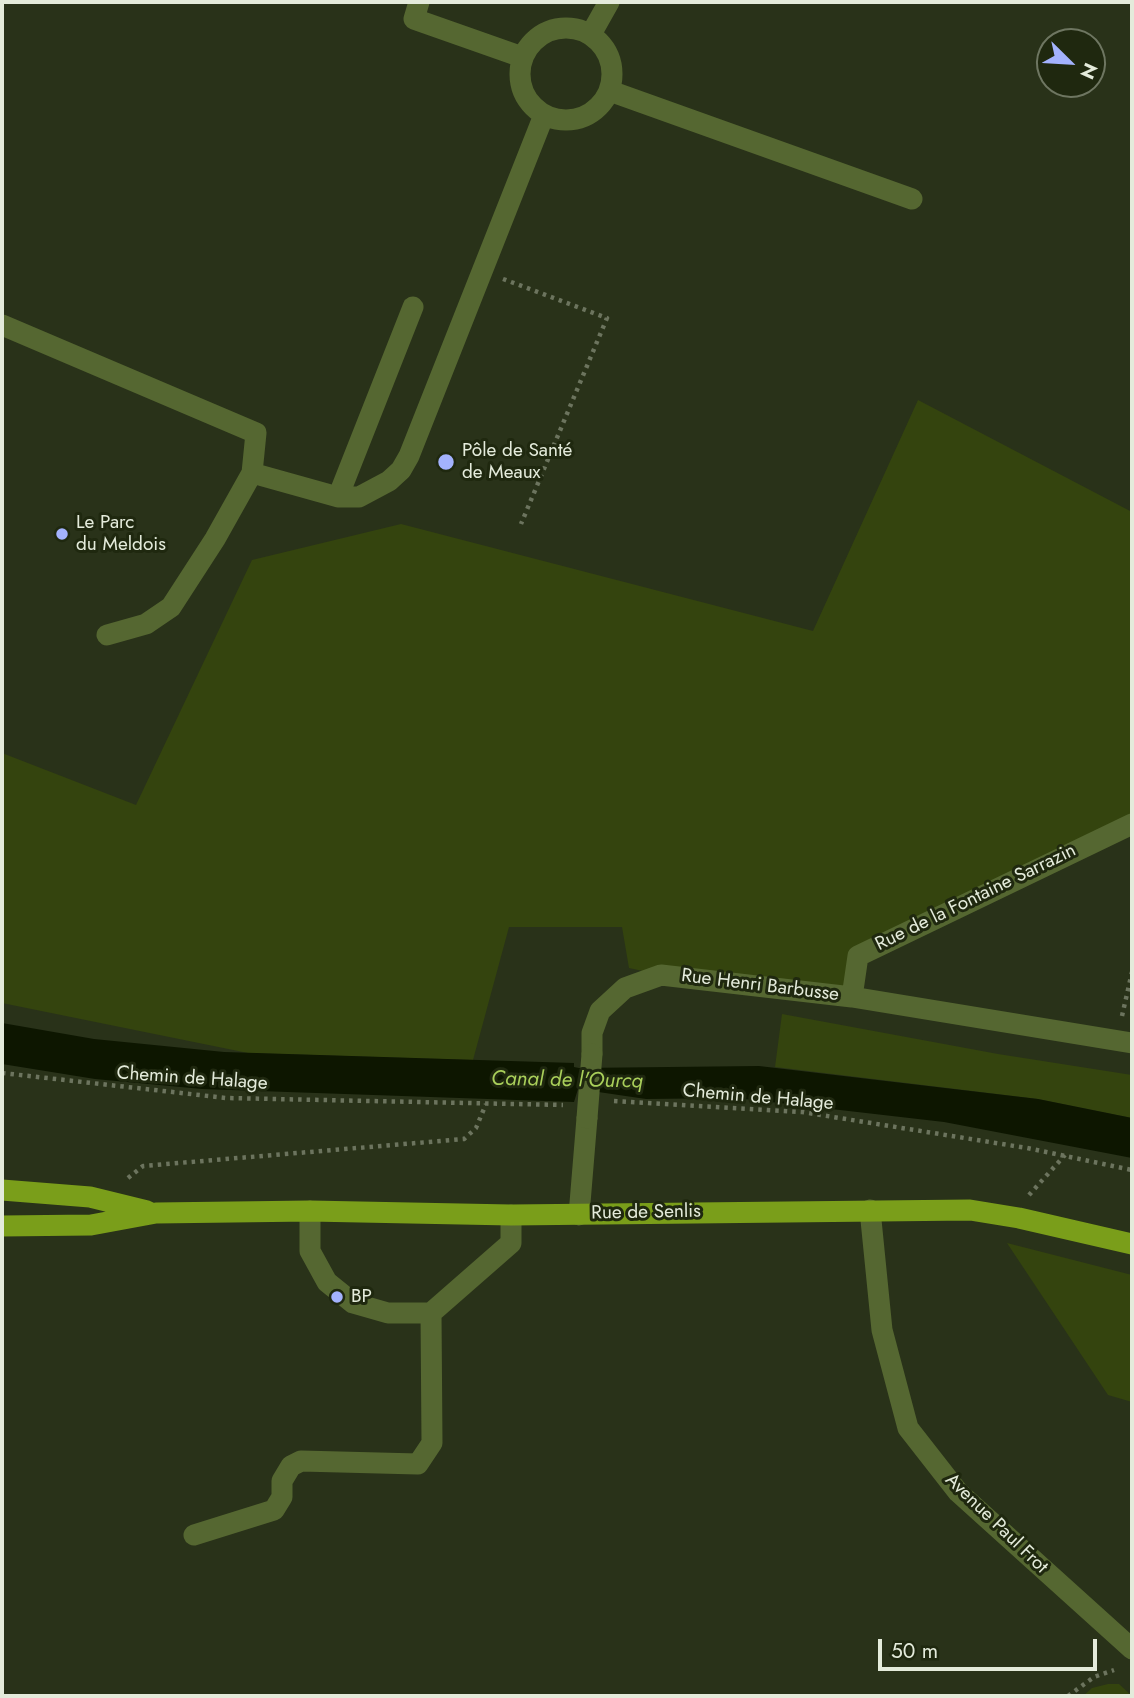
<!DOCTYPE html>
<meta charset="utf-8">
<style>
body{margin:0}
#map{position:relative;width:1134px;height:1698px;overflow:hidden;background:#293219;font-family:Jost,sans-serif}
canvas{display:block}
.frame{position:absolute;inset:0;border:4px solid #e4ebdb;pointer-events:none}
.north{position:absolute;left:1036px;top:28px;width:70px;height:70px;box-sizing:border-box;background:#1f280f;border:2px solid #6e7661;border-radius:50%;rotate:114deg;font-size:19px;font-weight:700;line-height:28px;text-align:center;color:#e4ebdb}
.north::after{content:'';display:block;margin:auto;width:24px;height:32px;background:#a3b2fd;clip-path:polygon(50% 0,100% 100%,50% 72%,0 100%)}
.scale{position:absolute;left:878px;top:1639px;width:219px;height:32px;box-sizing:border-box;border:4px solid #e4ebdb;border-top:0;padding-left:9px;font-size:21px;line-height:24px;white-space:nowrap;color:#e4ebdb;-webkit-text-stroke:5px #1f280f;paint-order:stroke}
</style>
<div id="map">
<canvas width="1134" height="1698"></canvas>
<div class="frame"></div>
<div class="north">N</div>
<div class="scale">50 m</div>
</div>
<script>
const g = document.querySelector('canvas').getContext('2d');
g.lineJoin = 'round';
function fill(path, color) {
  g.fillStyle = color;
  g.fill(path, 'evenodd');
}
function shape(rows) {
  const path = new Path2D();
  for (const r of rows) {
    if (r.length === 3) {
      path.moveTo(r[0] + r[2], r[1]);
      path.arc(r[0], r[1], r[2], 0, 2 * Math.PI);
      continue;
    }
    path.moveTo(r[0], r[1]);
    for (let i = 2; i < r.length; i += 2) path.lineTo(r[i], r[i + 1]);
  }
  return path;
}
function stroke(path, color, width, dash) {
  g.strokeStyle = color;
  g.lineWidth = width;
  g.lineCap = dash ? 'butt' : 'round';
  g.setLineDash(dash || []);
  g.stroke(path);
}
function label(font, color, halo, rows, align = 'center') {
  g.font = font + ' Jost,sans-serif';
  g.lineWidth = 6;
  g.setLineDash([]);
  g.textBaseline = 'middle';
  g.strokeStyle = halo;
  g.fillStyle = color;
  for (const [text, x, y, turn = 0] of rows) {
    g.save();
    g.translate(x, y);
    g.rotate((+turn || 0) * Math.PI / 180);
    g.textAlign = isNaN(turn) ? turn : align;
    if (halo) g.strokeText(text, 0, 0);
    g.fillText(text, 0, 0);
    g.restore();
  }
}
fill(shape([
 [918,400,1132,512,1132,825,858,955,852,997,661,975,629,968,622,927,509,927,473,1060,248,1053,2,1003,2,753,136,805,252,560,401,524,813,631],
 [782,1014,998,1054,1132,1075,1132,1118,1038,1099,775,1067],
 [1007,1243,1132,1275,1132,1402,1108,1395],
 [1108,1684,1119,1684,1132,1696,1083,1696,1092,1688]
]), '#34440e');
fill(shape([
 [2,1023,94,1039,224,1052,574,1063,574,1067,579,1068,759,1066,1038,1099,1132,1118,1132,1158,944,1122,736,1098,646,1099,578,1089,574,1102,202,1089,95,1079,2,1064]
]), '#0d1600');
stroke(shape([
 [503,279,607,318,521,524],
 [1122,1016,1132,972],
 [2,1073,226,1098,563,1105],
 [614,1101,802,1112,1027,1148,1132,1170],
 [128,1178,143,1166,464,1139,476,1128,486,1104],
 [1029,1195,1065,1155],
 [1068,1696,1094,1677,1114,1670]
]), '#6c745e', 4.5, [3.5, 5]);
stroke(shape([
 [419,2,414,19,522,57],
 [566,74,46],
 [591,34,609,2],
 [610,91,912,199],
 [2,325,256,433,252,473,338,497,359,497,389,481,401,470,409,456,544,115],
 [338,497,413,307],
 [107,635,146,624,171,607,215,539,252,473],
 [852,997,858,956,1132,824],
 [592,1054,592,1033,600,1011,625,988,661,975,852,997,1132,1043],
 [870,1210,882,1330,908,1428,958,1492,1132,1649],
 [310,1211,310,1251,327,1282,353,1303,388,1313,431,1313,511,1243,511,1215],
 [579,1215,587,1118],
 [194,1535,274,1510,282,1497,282,1481,291,1466,301,1461,418,1464,432,1443,431,1313]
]), '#556731', 21);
stroke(shape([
 [2,1190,90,1197,147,1211],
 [2,1226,91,1225,156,1213,310,1211,511,1215,970,1210,1019,1218,1132,1244]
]), '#7a9e1a', 21);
stroke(shape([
 [587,1118,592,1054]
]), '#556731', 21);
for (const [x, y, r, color] of [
 [446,462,9,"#a3b2fd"],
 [62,534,7,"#a3b2fd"],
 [337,1297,7,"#a3b2fd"]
]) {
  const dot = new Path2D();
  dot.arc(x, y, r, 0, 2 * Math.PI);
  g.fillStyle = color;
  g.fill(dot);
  stroke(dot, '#1f280f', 2.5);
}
label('19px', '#e4ebdb', '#1f280f', [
 ["Pôle de Santé",462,451],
 ["de Meaux",462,473],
 ["Le Parc",76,523],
 ["du Meldois",76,545],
 ["BP",351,1297]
], 'left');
label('19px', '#e4ebdb', '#1f280f', [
 ["Rue de la Fontaine Sarrazin",976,898,-26],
 ["Rue Henri Barbusse",760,986,7],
 ["Chemin de Halage",192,1079,4],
 ["Chemin de Halage",758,1098,5],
 ["Rue de Senlis",646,1213,-1],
 ["Avenue Paul Frot",996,1524,44]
]);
label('italic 21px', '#a9cf5a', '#1f280f', [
 ["Canal de l'Ourcq",567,1081,1]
]);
</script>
